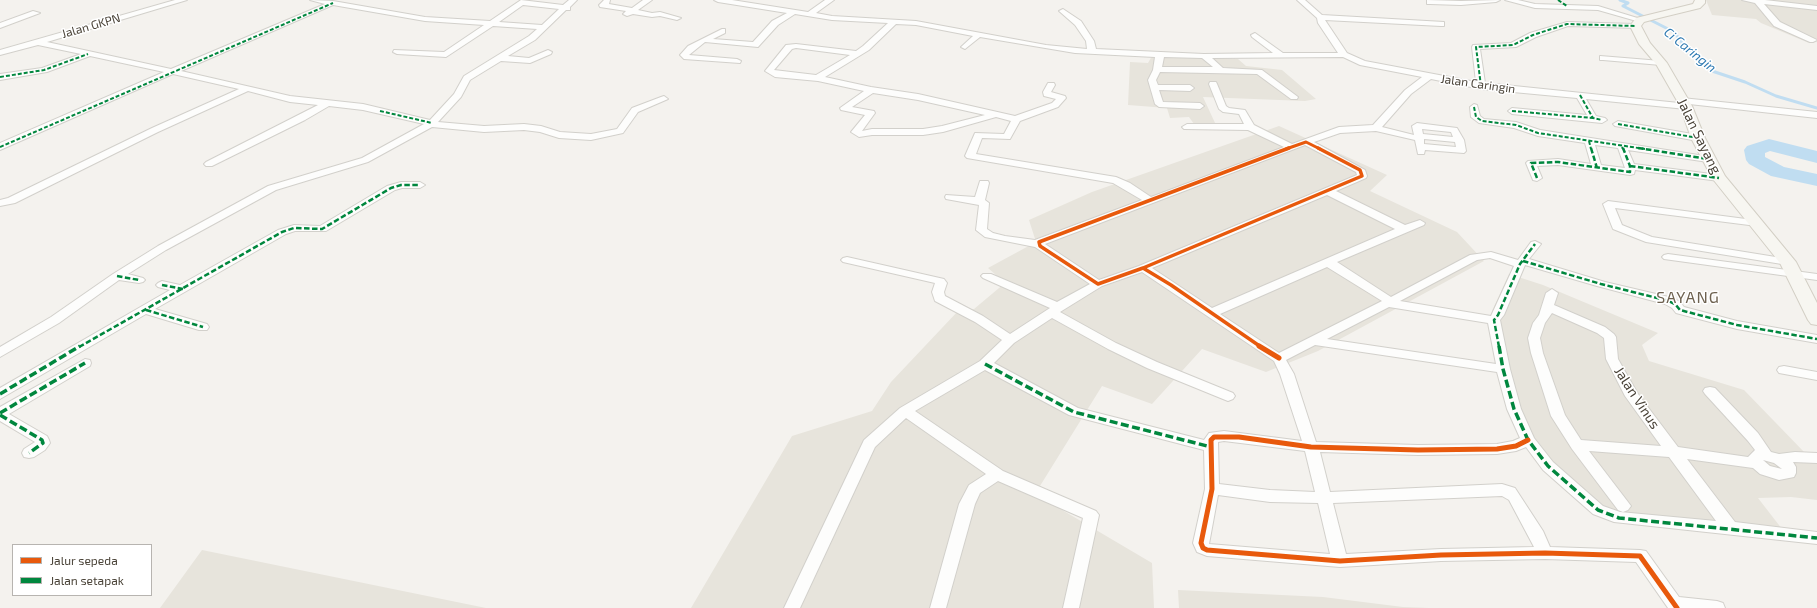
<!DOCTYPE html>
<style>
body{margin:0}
#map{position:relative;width:1817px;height:608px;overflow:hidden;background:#f4f2ee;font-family:"Exo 2",sans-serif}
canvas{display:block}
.legend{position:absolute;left:12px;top:544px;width:140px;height:52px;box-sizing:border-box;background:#fff;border:1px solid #b7b4b0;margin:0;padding:5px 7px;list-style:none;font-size:12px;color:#4b4439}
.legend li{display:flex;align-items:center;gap:8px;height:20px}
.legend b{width:20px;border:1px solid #b7b4b0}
</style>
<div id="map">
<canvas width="1817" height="608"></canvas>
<ul class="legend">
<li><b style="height:5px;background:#e8590c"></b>Jalur sepeda</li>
<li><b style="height:5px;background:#00873e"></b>Jalan setapak</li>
</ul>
</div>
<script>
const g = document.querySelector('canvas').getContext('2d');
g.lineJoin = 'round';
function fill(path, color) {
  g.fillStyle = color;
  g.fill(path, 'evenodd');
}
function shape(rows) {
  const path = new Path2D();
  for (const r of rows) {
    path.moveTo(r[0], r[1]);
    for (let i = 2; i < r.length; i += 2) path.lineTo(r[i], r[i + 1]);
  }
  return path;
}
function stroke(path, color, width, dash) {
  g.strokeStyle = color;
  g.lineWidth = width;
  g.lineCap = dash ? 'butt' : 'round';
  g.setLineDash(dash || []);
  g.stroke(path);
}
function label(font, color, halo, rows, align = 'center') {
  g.font = font + ' "Exo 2",sans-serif';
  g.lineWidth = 3;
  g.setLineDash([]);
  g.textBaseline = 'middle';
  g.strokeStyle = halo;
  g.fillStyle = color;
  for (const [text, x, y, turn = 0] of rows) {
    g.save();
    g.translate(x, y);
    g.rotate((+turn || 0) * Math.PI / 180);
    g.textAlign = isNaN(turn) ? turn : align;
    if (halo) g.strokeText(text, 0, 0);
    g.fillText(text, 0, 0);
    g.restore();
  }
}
fill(shape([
 [1706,0,1817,0,1817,42,1809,43,1761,23,1756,19,1712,15],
 [1152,56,1238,59,1246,66,1282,70,1316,99,1305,101,1203,97,1216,125,1194,124,1189,117,1170,118,1167,108,1128,105,1130,62,1148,63],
 [1279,126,1387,175,1370,191,1457,232,1484,261,1318,351,1266,372,1202,349,1152,404,1102,386,1035,494,1152,563,1154,608,691,608,792,436,872,411,891,382,958,311,974,309,1005,283,988,268,1036,242,1029,220,1092,192],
 [1509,274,1543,285,1658,333,1642,345,1649,361,1744,390,1806,454,1817,455,1817,500,1791,497,1758,498,1789,538,1617,515,1580,495,1537,452,1490,327,1492,311],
 [202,550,486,608,160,608],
 [1178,590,1323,597,1403,607,1429,608,1179,608]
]), '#e7e4dc');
stroke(shape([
 [1620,0,1628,3,1623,6,1672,31,1681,40,1683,46,1699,55,1702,62,1712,71,1745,82,1776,96,1817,108]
]), '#c0ddf1', 3);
fill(shape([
 [1769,139,1817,151,1817,163,1770,151,1765,153,1765,157,1784,167,1817,174,1817,186,1771,176,1749,164,1746,160,1744,150,1747,146,1769,139]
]), '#c0ddf1');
const street = shape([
 [175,0,187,0,47,42,171,69,325,4,310,0,333,1,425,17,490,21,521,0,563,5,569,0,577,0,570,7,570,10,566,10,535,40,508,56,529,58,548,50,552,52,551,54,530,63,501,61,470,80,461,97,438,122,484,126,524,124,541,126,560,132,591,134,617,129,632,108,661,97,664,96,668,99,638,112,623,133,591,140,559,138,540,132,524,130,484,132,432,127,368,162,276,190,166,250,128,274,143,278,145,280,143,282,139,283,119,280,59,323,0,357,0,347,51,317,113,274,158,246,268,186,362,158,424,124,363,110,329,106,305,120,212,166,206,166,204,164,206,162,318,105,290,102,248,91,158,132,15,203,0,206,0,200,8,198,152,128,239,89,173,74,0,150,0,143,164,72,90,56,47,72,0,80,0,74,42,68,81,54,38,45,0,55,0,50,175,0],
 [333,5,425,21,484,25,444,52,394,50,393,52,397,54,446,57,493,26,537,29,529,36,464,76,454,94,430,120,363,104,290,96,181,71,333,5],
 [523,5,559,9,542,25,499,22,523,5],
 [604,0,610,0,609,4,632,8,643,0,652,0,638,10,652,13,660,12,681,18,677,20,660,16,652,17,633,14,627,16,623,14,626,11,600,7,599,5,604,0],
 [714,0,732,0,808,12,825,0,834,0,816,13,832,16,916,21,1046,45,1087,49,1086,41,1075,25,1059,11,1063,9,1081,21,1094,41,1096,49,1204,54,1273,53,1252,37,1251,35,1255,33,1283,53,1338,53,1318,23,1317,18,1297,0,1305,0,1322,15,1444,22,1444,26,1441,26,1325,20,1347,53,1365,61,1476,82,1472,47,1473,45,1511,43,1530,33,1567,22,1635,24,1639,26,1638,28,1568,26,1536,37,1516,47,1480,49,1485,83,1679,103,1679,99,1682,98,1817,112,1817,118,1689,104,1689,108,1686,109,1586,99,1596,116,1605,118,1607,120,1602,123,1512,114,1508,111,1512,108,1587,115,1577,98,1481,89,1431,79,1411,94,1382,127,1414,135,1412,126,1417,123,1457,128,1464,140,1466,151,1464,153,1425,150,1424,154,1418,154,1415,140,1376,131,1340,133,1314,142,1365,170,1367,176,1366,178,1336,191,1405,225,1420,220,1425,223,1424,225,1337,262,1391,297,1470,255,1491,252,1518,260,1531,242,1535,241,1541,244,1529,259,1605,282,1673,298,1680,302,1684,307,1737,321,1817,335,1817,343,1737,329,1676,313,1672,308,1665,304,1597,286,1525,265,1504,315,1500,320,1510,369,1521,409,1534,438,1553,462,1603,506,1620,512,1716,521,1669,457,1589,451,1628,502,1631,506,1628,510,1623,512,1618,510,1572,449,1551,416,1531,353,1528,338,1533,323,1539,315,1546,293,1552,289,1558,293,1554,305,1605,327,1614,334,1616,337,1618,359,1638,394,1678,447,1748,457,1755,450,1748,441,1705,394,1703,391,1705,388,1710,387,1715,388,1758,433,1771,452,1779,454,1795,452,1817,453,1817,463,1793,462,1796,467,1796,473,1794,477,1779,480,1760,474,1753,468,1687,459,1735,522,1817,532,1817,544,1614,522,1593,514,1543,470,1526,447,1516,451,1497,454,1418,455,1320,452,1330,492,1502,484,1515,488,1543,531,1550,547,1640,550,1646,551,1679,597,1717,601,1723,603,1725,608,1668,608,1636,562,1545,559,1441,561,1340,567,1207,556,1197,552,1193,543,1205,489,1204,450,1069,415,985,370,915,411,1003,471,1096,511,1099,515,1079,608,1063,608,1083,518,998,481,980,493,975,504,946,608,930,608,959,504,969,485,986,474,906,418,875,447,800,608,784,608,864,440,900,408,980,361,1002,340,975,322,935,301,932,292,935,283,843,262,841,260,843,258,847,257,944,279,947,283,944,292,945,296,983,316,1010,334,1050,308,983,278,981,276,983,274,991,274,1057,302,1090,284,1035,247,985,237,976,230,979,205,946,199,945,197,946,195,975,197,980,181,988,181,989,183,985,200,989,203,987,229,993,233,1005,236,1035,240,1142,200,1113,183,967,158,965,156,975,133,1004,134,1011,121,996,117,943,132,923,135,872,135,859,137,851,132,865,115,841,110,840,108,864,91,818,81,775,77,765,71,786,45,796,44,856,51,863,46,888,23,832,20,795,14,778,25,758,47,705,42,689,55,737,59,741,61,740,63,684,59,680,55,688,46,722,29,725,29,725,33,713,39,753,42,772,21,787,13,718,2,714,0],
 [896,24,916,25,973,36,961,47,965,49,980,37,1075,53,1155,57,1153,70,1148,80,1155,104,1159,107,1200,109,1204,106,1200,103,1163,102,1159,90,1190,91,1194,88,1190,85,1158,85,1156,80,1160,72,1257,74,1291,99,1297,99,1298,97,1262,70,1223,68,1212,58,1343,57,1360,65,1422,77,1405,90,1373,125,1339,127,1292,144,1254,125,1245,110,1229,108,1226,106,1217,84,1216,82,1210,82,1209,84,1219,109,1223,112,1239,114,1244,124,1187,124,1182,127,1184,129,1248,130,1284,147,1151,197,1130,183,1116,177,976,154,982,138,1010,139,1020,121,1058,107,1066,98,1065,96,1051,92,1055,85,1054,83,1048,83,1043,92,1044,96,1056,99,1052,103,1015,116,918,94,871,87,825,77,869,50,896,24],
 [796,48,850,55,816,75,774,70,792,49,796,48],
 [1164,57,1202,58,1213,67,1162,67,1164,57],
 [873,93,918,100,985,115,942,126,923,129,872,129,862,131,875,113,874,111,852,107,873,93],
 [1422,129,1451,132,1453,137,1423,134,1422,129],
 [1424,139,1455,142,1456,147,1424,144,1424,139],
 [1305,145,1356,172,1357,175,1139,266,1099,280,1045,244,1305,145],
 [1327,195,1395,229,1212,308,1152,268,1327,195],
 [1490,258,1514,266,1491,316,1400,301,1477,260,1490,258],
 [1327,267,1382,301,1279,353,1220,314,1327,267],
 [1142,272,1274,361,1280,374,1302,441,1224,431,1209,433,1204,440,1078,408,994,363,1014,343,1052,318,1108,349,1147,368,1223,399,1228,401,1233,399,1235,396,1233,393,1157,362,1116,343,1060,312,1102,286,1142,272],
 [1389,307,1488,323,1496,364,1327,339,1389,307],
 [1552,313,1597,333,1604,338,1606,359,1625,396,1661,446,1581,440,1565,415,1543,353,1540,338,1545,323,1552,313],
 [1315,345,1497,372,1507,409,1520,438,1513,441,1497,444,1418,445,1316,442,1294,374,1286,360,1315,345],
 [1224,441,1305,451,1315,492,1270,490,1219,484,1218,442,1224,441],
 [1763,460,1774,463,1782,469,1770,466,1763,460],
 [1218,495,1270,502,1318,503,1330,554,1209,544,1218,495],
 [1502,496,1509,500,1534,547,1441,549,1346,554,1333,503,1502,496],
 [1427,0,1461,1,1500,0,1496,2,1461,5,1430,4,1427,4,1427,0],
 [1505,0,1518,0,1535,4,1598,6,1644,20,1640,22,1598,10,1535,8,1505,0],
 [1742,0,1765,0,1817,6,1817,10,1764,4,1780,22,1817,40,1813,42,1810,42,1774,26,1755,3,1742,0],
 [33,11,40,13,0,28,0,23,33,11],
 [1600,56,1661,61,1665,63,1661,65,1603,60,1600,60,1600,56],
 [1474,104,1477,105,1480,116,1484,119,1516,122,1540,130,1711,157,1713,159,1711,161,1708,162,1628,150,1634,164,1719,175,1724,178,1719,181,1635,170,1634,174,1630,175,1558,165,1537,166,1542,178,1537,181,1533,180,1526,163,1528,161,1558,159,1591,164,1585,143,1538,136,1514,128,1479,123,1471,117,1470,107,1474,104],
 [1595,145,1618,148,1625,168,1601,165,1595,145],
 [1618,121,1698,135,1703,138,1698,141,1615,126,1613,124,1618,121],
 [401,182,420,182,425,185,420,188,402,188,395,190,326,231,295,231,286,234,155,309,207,324,209,327,207,330,199,330,146,314,0,399,0,388,170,290,158,287,156,285,158,283,162,281,180,285,278,230,294,225,320,226,387,186,401,182],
 [1608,201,1761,221,1762,223,1761,225,1757,226,1615,208,1622,225,1652,237,1788,259,1794,262,1788,265,1646,242,1613,229,1603,204,1608,201],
 [1668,254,1817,274,1817,280,1664,259,1662,257,1664,255,1668,254],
 [85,359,90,360,91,363,90,366,9,414,47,436,49,440,50,443,45,450,34,457,29,458,24,457,22,453,24,449,35,442,0,421,0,407,85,359],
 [1784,366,1817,372,1817,380,1779,373,1777,370,1779,367,1784,366]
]);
const secondary = shape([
 [1695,0,1705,0,1705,3,1700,8,1659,18,1644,22,1641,26,1650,43,1667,63,1692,106,1705,138,1725,176,1796,262,1817,303,1817,325,1811,324,1808,320,1780,263,1712,178,1691,138,1680,106,1656,64,1639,44,1630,26,1636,18,1693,4,1695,0]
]);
stroke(street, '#d2d0cb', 2);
stroke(secondary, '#d3cfc5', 2);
fill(street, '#fdfdfc');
fill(secondary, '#f7f6f1');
stroke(shape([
 [1558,0,1567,6],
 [0,77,44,70,88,54],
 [1481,86,1476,47,1513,45,1533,35,1567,24,1635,26],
 [1580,95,1593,118,1602,120],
 [1474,107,1476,117,1482,121,1516,125,1538,133,1645,149],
 [380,111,432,123],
 [1512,111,1593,118],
 [1618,124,1698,138],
 [1589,141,1591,149],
 [0,147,333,3],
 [1622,147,1623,149]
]), '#00873e', 2, [4, 2]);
stroke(shape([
 [1591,148,1597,168],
 [1638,148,1708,159],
 [1630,166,1719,178],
 [1537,178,1531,163,1558,162,1630,172,1630,166,1623,148],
 [1523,261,1601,284,1669,301,1676,305,1680,310,1737,325,1817,339],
 [117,276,139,280],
 [162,285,183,289],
 [146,310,203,327],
 [79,347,282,232,294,228,322,229,391,188,401,185,420,185],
 [1499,347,1494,320,1498,315,1520,264,1535,244]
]), '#00873e', 2.5, [5.5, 2.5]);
stroke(shape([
 [1499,346,1503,369,1514,409,1528,440,1548,466,1598,510,1619,518,1817,538],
 [985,364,1074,412,1211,447],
 [0,394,80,346],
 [0,413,85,363],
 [0,415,42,440,43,443,29,453]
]), '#00873e', 3.5, [8, 3.5]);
stroke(shape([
 [1286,149,1306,142,1320,149]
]), '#e8590c', 3);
stroke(shape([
 [1143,268,1171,285,1261,347],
 [1143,268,1098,284,1040,246,1039,242,1289,148],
 [1143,268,1362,176,1360,170,1318,148]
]), '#e8590c', 3.5);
stroke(shape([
 [1259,346,1279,358],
 [1528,440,1516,446,1497,449,1418,450,1311,447,1239,437,1214,437,1211,440,1212,489,1201,543,1203,548,1207,550,1340,561,1441,555,1545,553,1640,556,1677,608]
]), '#e8590c', 5);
label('12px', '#4b4439', '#fff', [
 ["Jalan GKPN",91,26,-16],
 ["Jalan Caringin",1478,84,8]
]);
label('italic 13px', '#2e7ab2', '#fff', [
 ["Ci Caringin",1690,50,39]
]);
label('14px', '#4b4439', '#fff', [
 ["Jalan Sayang",1699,136,64],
 ["Jalan Vinus",1637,398,57]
]);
g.letterSpacing = '1px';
label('16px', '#6e6250', '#fff', [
 ["SAYANG",1688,298]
]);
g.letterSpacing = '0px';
</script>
